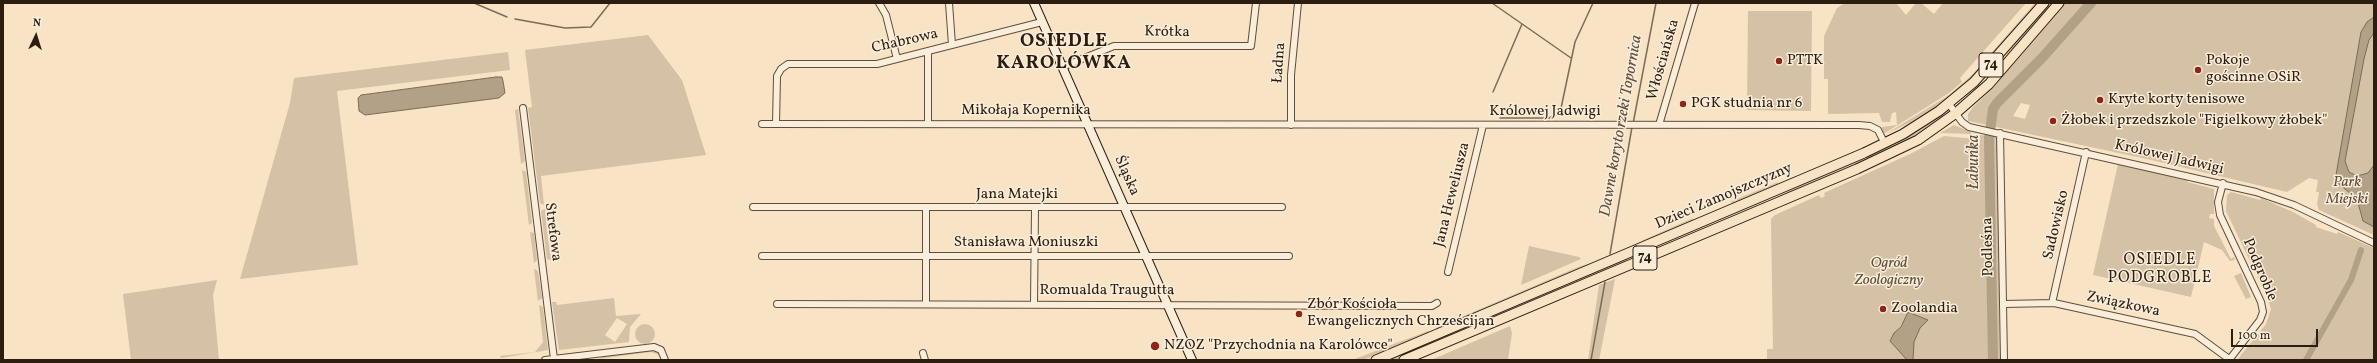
<!DOCTYPE html>
<meta charset="utf-8">
<style>
body{margin:0}
#map{position:relative;width:2377px;height:363px;overflow:hidden;background:#f8e3c4;font-family:Vollkorn,serif}
canvas{display:block}
.frame{position:absolute;inset:0;border:4px solid #2b1d10;pointer-events:none}
.north{position:absolute;left:16px;top:16px;width:40px;height:40px;-webkit-text-stroke:3px #faedd9;paint-order:stroke;rotate:4deg;font-size:11px;font-weight:700;line-height:16px;text-align:center;color:#2b1d10}
.north::after{content:'';display:block;margin:auto;width:14px;height:18px;background:#2b1d10;clip-path:polygon(50% 0,100% 100%,50% 72%,0 100%)}
.scale{position:absolute;left:2231px;top:329px;width:87px;height:18px;box-sizing:border-box;border:2px solid #2b1d10;border-top:0;padding-left:5px;font-size:12px;line-height:14px;white-space:nowrap;color:#2b1d10;-webkit-text-stroke:3px #faedd9;paint-order:stroke}
</style>
<div id="map">
<canvas width="2377" height="363"></canvas>
<div class="frame"></div>
<div class="north">N</div>
<div class="scale">100 m</div>
</div>
<script>
const g = document.querySelector('canvas').getContext('2d');
g.lineJoin = 'round';
function fill(path, color) {
  g.fillStyle = color;
  g.fill(path, 'evenodd');
}
function shape(rows) {
  const path = new Path2D();
  for (const r of rows) {
    if (r.length === 3) {
      path.moveTo(r[0] + r[2], r[1]);
      path.arc(r[0], r[1], r[2], 0, 2 * Math.PI);
      continue;
    }
    path.moveTo(r[0], r[1]);
    for (let i = 2; i < r.length; i += 2) path.lineTo(r[i], r[i + 1]);
  }
  return path;
}
function stroke(path, color, width, dash) {
  g.strokeStyle = color;
  g.lineWidth = width;
  g.lineCap = dash ? 'butt' : 'round';
  g.setLineDash(dash || []);
  g.stroke(path);
}
function label(font, color, halo, rows, align = 'center') {
  g.font = font + ' Vollkorn,serif';
  g.lineWidth = 3;
  g.setLineDash([]);
  g.textBaseline = 'middle';
  g.strokeStyle = halo;
  g.fillStyle = color;
  for (const [text, x, y, turn = 0] of rows) {
    g.save();
    g.translate(x, y);
    g.rotate((+turn || 0) * Math.PI / 180);
    g.textAlign = isNaN(turn) ? turn : align;
    if (halo) g.strokeText(text, 0, 0);
    g.fillText(text, 0, 0);
    g.restore();
  }
}
fill(shape([
 [1845,3,1896,3,1906,15,1916,3,1921,3,1934,14,1943,3,2026,3,1960,78,1962,82,1949,93,1885,133,1882,132,1882,127,1897,125,1896,112,1892,113,1890,122,1882,122,1879,113,1828,114,1828,79,1824,79,1824,36,1837,8],
 [2035,3,2039,3,1984,68,1957,93,1911,122,1886,134,1949,95,1973,74],
 [2048,3,2051,3,2025,39,1994,74,1959,104,1991,74],
 [2064,3,2374,3,2374,235,2319,210,2317,204,2319,192,2316,192,2318,180,2309,178,2287,192,2147,159,1968,121,1968,114,1973,107,1992,89],
 [2021,103,2030,105,2025,119,2013,116],
 [1748,11,1812,11,1811,111,1747,110],
 [648,35,682,80,706,155,541,176,544,205,540,203,528,108,532,107,525,50],
 [508,52,510,70,337,91,358,265,240,279,290,103,294,78],
 [518,109,525,161,521,164,515,110],
 [1947,110,1950,110,1950,113,1909,141,1871,159,1869,155],
 [1954,125,1971,132,1971,134,1940,133],
 [1980,135,1997,137,2000,360,1767,360,1767,349,1773,349,1771,219,1775,215,1819,195,1821,198,1825,196,1824,193,1910,154,1944,136,1976,139,1975,145,1980,144],
 [1864,157,1865,161,1772,201,1771,200,1806,182],
 [2118,164,2188,180,2187,182,2214,189,2214,214,2210,214,2209,218,2214,219,2214,226,2231,259,2234,257,2235,260,2230,261,2222,250,2204,242,2191,297,2093,275],
 [522,170,526,172,532,223,529,225],
 [1778,182,1778,185,1736,204,1730,202],
 [2231,192,2260,200,2261,198,2293,212,2316,225,2316,227,2337,234,2338,232,2374,248,2374,360,2237,360,2266,324,2271,309,2268,299,2226,211,2227,195],
 [545,209,547,232,551,260,547,259,541,211],
 [1693,218,1692,222,1658,237,1639,242],
 [530,232,534,233,537,260,534,263],
 [1529,246,1579,257,1581,259,1521,285],
 [1629,260,1630,261,1517,309,1519,306,1616,262],
 [1598,261,1437,330,1436,328,1578,267],
 [534,269,538,271,542,298,538,301],
 [2241,273,2251,297,2246,299,2234,276],
 [1615,279,1599,360,1588,360,1599,285],
 [217,280,213,295,219,360,131,360,123,294],
 [614,298,616,316,641,314,630,327,629,342,559,350,552,302,556,302,557,305],
 [617,318,627,324,615,342,605,335],
 [539,305,543,307,548,350,501,358,500,356,535,352,543,342],
 [645,334,10],
 [1510,326,1512,333,1508,360,1431,360],
 [1428,331,1431,333,1390,350,1363,360,1352,360],
 [1433,340,1435,344,1397,360,1385,360],
 [650,350,656,352,661,356,651,352,598,359,606,355]
]), '#d5c1a5');
const water = shape([
 [2374,17,2374,33,2369,40,2364,59,2345,161,2349,172,2357,176,2368,173,2374,165,2374,227,2363,221,2357,199,2339,184,2336,175,2361,32,2367,22,2374,17],
 [496,77,502,77,503,81,505,93,499,98,365,115,359,111,358,98,361,95,496,77],
 [1908,312,1928,320,1920,328,1914,342,1913,360,1907,360,1890,341,1894,333,1901,327,1908,312]
]);
fill(water, '#b2a087');
stroke(water, '#7c6c57', 1);
stroke(shape([
 [474,3,507,17],
 [1492,3,1571,58],
 [515,19,565,28,591,27,610,3],
 [1493,92,1522,24],
 [1500,118,1549,118,1560,113,1575,42,1593,3],
 [1633,124,1656,3],
 [1610,254,1632,127],
 [1591,360,1605,282]
]), '#7c6c57', 1.5);
stroke(shape([
 [2306,360,2351,280,2361,250]
]), '#b2a087', 6);
stroke(shape([
 [1993,360,1989,138,1993,109,1997,103,2042,58,2091,3]
]), '#b2a087', 10);
const street = shape([
 [879,3,886,15,897,59],
 [949,3,952,45],
 [1062,67,1114,46,1251,46,1256,3],
 [1949,104,1962,122,1969,127,2256,192,2294,205,2374,243],
 [523,108,554,359],
 [762,124,1859,125,1870,126,1878,130,1885,144],
 [776,124,777,76,781,69,788,64,877,64,1042,22],
 [928,124,928,51],
 [1291,125,1291,75,1298,3],
 [1659,125,1695,3],
 [2000,133,2004,360],
 [2223,183,2218,202,2220,215,2261,302,2263,312,2260,320,2229,360],
 [753,207,1282,207],
 [762,256,1289,256],
 [1448,272,1483,125],
 [2052,303,2086,152],
 [777,304,1432,306,1437,303],
 [926,304,926,208],
 [1034,304,1035,208],
 [2003,304,2054,303,2195,334,2229,359],
 [923,353,925,360],
 [545,360,654,347,661,350,665,360]
]);
const secondary = shape([
 [1034,3,1192,360]
]);
const primary = shape([
 [1376,360,1864,153,1903,134,1939,111,1974,82,2044,3],
 [1404,360,1857,169,1918,140,1956,113,1989,84,2059,3]
]);
stroke(street, '#5e4e3d', 8);
stroke(secondary, '#2b1d10', 10);
stroke(primary, '#2b1d10', 11);
stroke(street, '#faedd9', 6);
stroke(secondary, '#faedd9', 8);
stroke(primary, '#f8e3c4', 9);
for (const [x, y, r, color] of [
 [1779,61,4,"#8f2418"],
 [2198,70,4,"#8f2418"],
 [2100,100,4,"#8f2418"],
 [1683,104,4,"#8f2418"],
 [2053,121,4,"#8f2418"],
 [1883,309,4,"#8f2418"],
 [1299,314,4,"#8f2418"],
 [1155,346,5,"#8f2418"]
]) {
  const dot = new Path2D();
  dot.arc(x, y, r, 0, 2 * Math.PI);
  g.fillStyle = color;
  g.fill(dot);
  stroke(dot, '#faedd9', 1.5);
}
for (const [x, y, w] of [
 [1991,65,24],
 [1645,258,24]
]) {
  const box = new Path2D();
  box.roundRect(x - w / 2, y - 12, w, 24, 3);
  g.fillStyle = '#faedd9';
  g.fill(box);
  stroke(box, '#2b1d10', 1);
}
label('bold 14px', '#2b1d10', null, [
 ["74",1991,65],
 ["74",1645,258]
]);
label('15px', '#2b1d10', '#faedd9', [
 ["Krótka",1167,33,1],
 ["Chabrowa",905,42,-13],
 ["Włościańska",1664,60,-74],
 ["Ładna",1280,63,-86],
 ["Mikołaja Kopernika",1026,111],
 ["Królowej Jadwigi",1545,112],
 ["Królowej Jadwigi",2169,158,13],
 ["Śląska",1126,176,66],
 ["Jana Matejki",1017,195],
 ["Jana Heweliusza",1453,195,-76],
 ["Dzieci Zamojszczyzny",1724,197,-23],
 ["Sadowisko",2057,225,-77],
 ["Strefowa",552,232,83],
 ["Stanisława Moniuszki",1026,243],
 ["Podleśna",1989,247,-91],
 ["Podgroble",2259,270,67],
 ["Romualda Traugutta",1107,291],
 ["Związkowa",2123,305,12]
]);
label('15px', '#2b1d10', '#faedd9', [
 ["PTTK",1787,61],
 ["Pokoje",2206,61],
 ["gościnne OSiR",2206,78],
 ["Kryte korty tenisowe",2108,100],
 ["PGK studnia nr 6",1691,104],
 ["Żłobek i przedszkole \"Figielkowy żłobek\"",2061,121],
 ["Zbór Kościoła",1307,305],
 ["Ewangelicznych Chrześcijan",1307,322],
 ["Zoolandia",1891,309],
 ["NZOZ \"Przychodnia na Karolówce\"",1164,346]
], 'left');
label('italic 15px', '#5e4e3d', '#faedd9', [
 ["Park",2347,183],
 ["Miejski",2347,200],
 ["Ogród",1889,264],
 ["Zoologiczny",1889,281]
]);
label('italic 16px', '#615140', '#faedd9', [
 ["Dawne koryto rzeki Topornica",1622,126,-80],
 ["Łabuńka",1975,162,-90]
]);
g.letterSpacing = '1px';
label('16px', '#2b1d10', '#faedd9', [
 ["OSIEDLE",2160,261],
 ["PODGROBLE",2160,279]
]);
g.letterSpacing = '0px';
g.letterSpacing = '1px';
label('bold 19px', '#2b1d10', '#faedd9', [
 ["OSIEDLE",1064,43],
 ["KAROLÓWKA",1064,65]
]);
g.letterSpacing = '0px';
</script>
